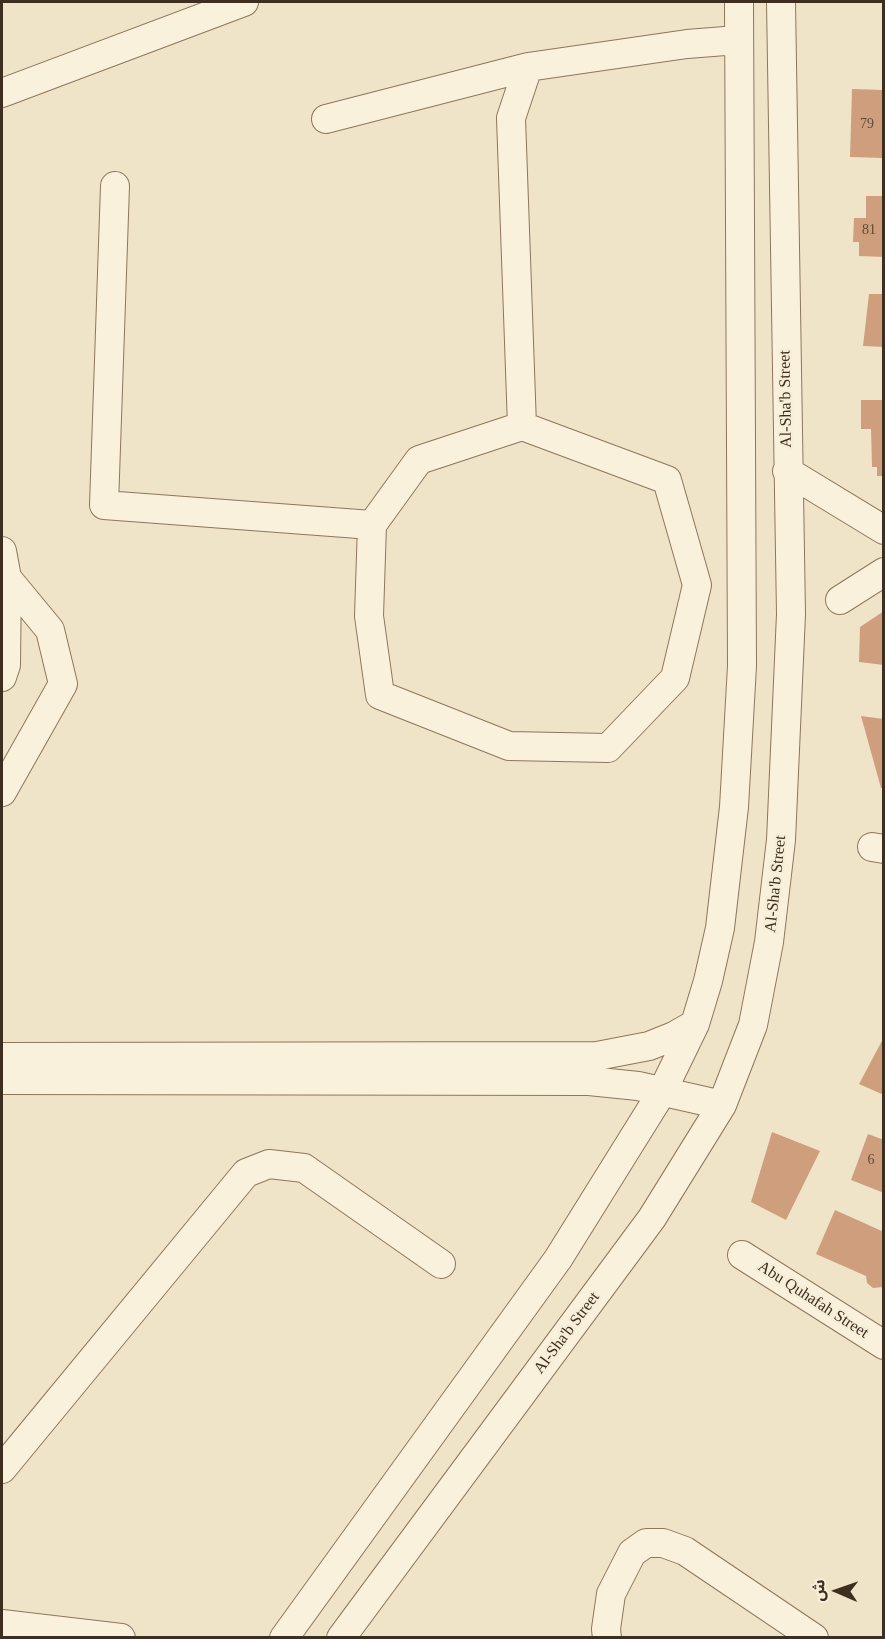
<!DOCTYPE html>
<meta charset="utf-8">
<style>
body{margin:0}
#map{position:relative;width:885px;height:1639px;overflow:hidden;background:#f0e4c8;font-family:"Times New Roman","Noto Sans Arabic",serif}
canvas{display:block}
.frame{position:absolute;inset:0;border:3px solid #3d2e20;pointer-events:none}
.north{position:absolute;left:807px;top:1561px;width:60px;height:60px;-webkit-text-stroke:4px #f7eed8;paint-order:stroke;rotate:272deg;font-size:16px;font-weight:700;line-height:24px;text-align:center;color:#3d2e20}
.north::after{content:'';display:block;margin:auto;width:21px;height:27px;background:#3d2e20;clip-path:polygon(50% 0,100% 100%,50% 72%,0 100%)}
</style>
<div id="map">
<canvas width="885" height="1639"></canvas>
<div class="frame"></div>
<div class="north">ش</div>
</div>
<script>
const g = document.querySelector('canvas').getContext('2d');
g.lineJoin = 'round';
function fill(path, color) {
  g.fillStyle = color;
  g.fill(path, 'evenodd');
}
function shape(rows) {
  const path = new Path2D();
  for (const r of rows) {
    path.moveTo(r[0], r[1]);
    for (let i = 2; i < r.length; i += 2) path.lineTo(r[i], r[i + 1]);
  }
  return path;
}
function stroke(path, color, width, dash) {
  g.strokeStyle = color;
  g.lineWidth = width;
  g.lineCap = dash ? 'butt' : 'round';
  g.setLineDash(dash || []);
  g.stroke(path);
}
function label(font, color, halo, rows, align = 'center') {
  g.font = font + ' "Times New Roman",serif';
  g.lineWidth = 5;
  g.setLineDash([]);
  g.textBaseline = 'middle';
  g.strokeStyle = halo;
  g.fillStyle = color;
  for (const [text, x, y, turn = 0] of rows) {
    g.save();
    g.translate(x, y);
    g.rotate((+turn || 0) * Math.PI / 180);
    g.textAlign = isNaN(turn) ? turn : align;
    if (halo) g.strokeText(text, 0, 0);
    g.fillText(text, 0, 0);
    g.restore();
  }
}
fill(shape([
 [852,89,884,90,884,158,850,157],
 [866,196,884,196,884,257,859,256,859,242,853,242,854,218,866,218],
 [869,294,884,294,884,347,863,346],
 [861,400,884,400,884,476,877,476,877,467,872,467,871,429,861,429],
 [884,611,884,665,859,662,860,627],
 [861,716,884,719,884,788,881,788],
 [884,1037,884,1095,859,1084],
 [772,1132,820,1151,786,1220,751,1202],
 [868,1134,884,1140,884,1193,851,1180],
 [835,1210,884,1232,883,1287,873,1288,867,1283,866,1276,816,1254]
]), '#cf9f7d');
const minor = shape([
 [2,93,244,2],
 [326,119,528,67],
 [115,186,104,505,372,525],
 [522,426,667,480,697,585,675,678,608,748,509,746,380,695,369,616,372,525,419,460,522,426,511,118,528,67,687,44,738,40],
 [787,471,884,530],
 [2,551,7,578,6,665,2,677],
 [840,600,884,572],
 [2,792,63,684,50,630,7,578],
 [872,847,884,849],
 [2,1057,597,1056,649,1046,674,1036,695,1024],
 [2,1080,589,1081,638,1086,722,1105],
 [742,1255,884,1345],
 [2,1469,246,1173,269,1164,304,1168,441,1264],
 [2,1624,121,1638],
 [284,1638,558,1259,662,1092,695,1024,708,981,720,928,734,807,742,666,739,2],
 [341,1638,652,1218,722,1105,753,1025,769,942,781,840,791,614,781,2],
 [607,1638,606,1629,611,1594,632,1553,646,1543,663,1543,685,1551,814,1638]
]);
stroke(minor, '#8d765c', 30);
stroke(minor, '#faf1dc', 28);
label('14px', '#624a37', null, [
 ["79",867,124],
 ["81",869,230],
 ["6",871,1160]
]);
label('16px', '#3d2e20', '#f7eed8', [
 ["Al-Sha'b Street",786,399,-91],
 ["Al-Sha'b Street",776,884,-84],
 ["Abu Quhafah Street",813,1300,33],
 ["Al-Sha'b Street",567,1333,-53]
]);
</script>
